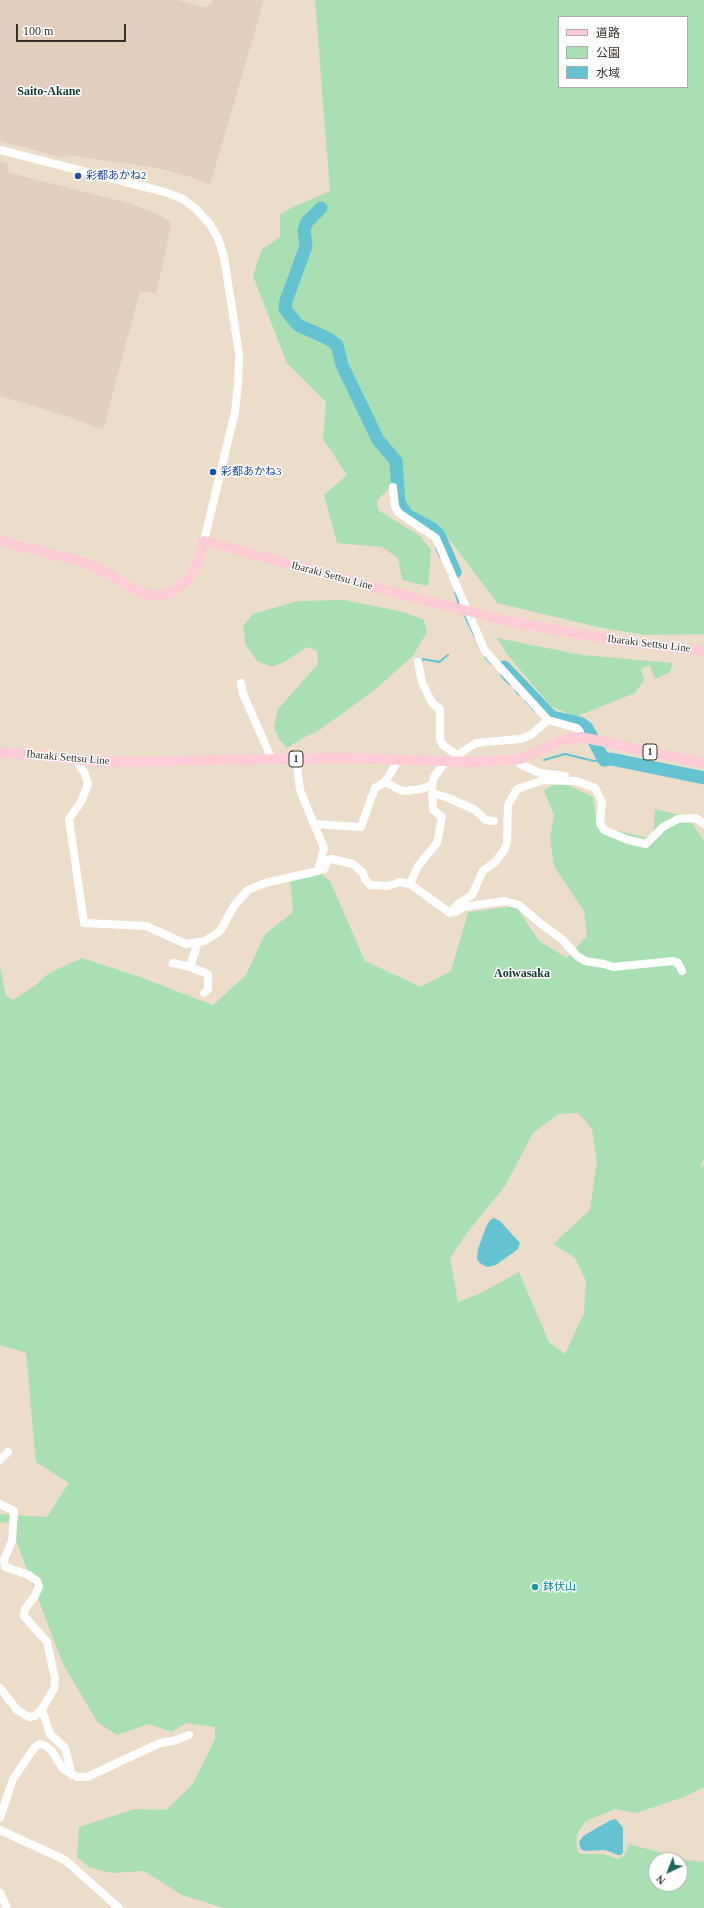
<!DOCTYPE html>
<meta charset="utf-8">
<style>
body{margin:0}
#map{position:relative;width:704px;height:1908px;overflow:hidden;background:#ebddca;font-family:"Times New Roman","Noto Sans JP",serif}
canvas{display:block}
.legend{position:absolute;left:558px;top:16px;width:130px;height:72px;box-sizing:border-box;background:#fff;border:1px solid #aeaca9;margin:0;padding:5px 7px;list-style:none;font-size:12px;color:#353028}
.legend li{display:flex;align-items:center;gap:8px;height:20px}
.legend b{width:20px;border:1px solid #aeaca9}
.north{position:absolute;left:648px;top:1852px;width:40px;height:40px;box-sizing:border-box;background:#fff;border:1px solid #aeaca9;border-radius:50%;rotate:223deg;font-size:11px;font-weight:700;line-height:16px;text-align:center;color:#353028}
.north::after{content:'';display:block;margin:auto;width:14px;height:18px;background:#1c655a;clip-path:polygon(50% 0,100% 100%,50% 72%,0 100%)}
.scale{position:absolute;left:16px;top:24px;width:110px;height:18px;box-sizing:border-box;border:2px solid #353028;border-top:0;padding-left:5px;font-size:12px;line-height:14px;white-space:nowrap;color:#353028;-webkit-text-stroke:3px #fff;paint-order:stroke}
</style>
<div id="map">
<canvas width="704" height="1908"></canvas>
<ul class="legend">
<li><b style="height:5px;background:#feccd6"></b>道路</li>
<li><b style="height:11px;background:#a9dfb3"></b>公園</li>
<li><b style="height:11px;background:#65c3d1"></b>水域</li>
</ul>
<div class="north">N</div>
<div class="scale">100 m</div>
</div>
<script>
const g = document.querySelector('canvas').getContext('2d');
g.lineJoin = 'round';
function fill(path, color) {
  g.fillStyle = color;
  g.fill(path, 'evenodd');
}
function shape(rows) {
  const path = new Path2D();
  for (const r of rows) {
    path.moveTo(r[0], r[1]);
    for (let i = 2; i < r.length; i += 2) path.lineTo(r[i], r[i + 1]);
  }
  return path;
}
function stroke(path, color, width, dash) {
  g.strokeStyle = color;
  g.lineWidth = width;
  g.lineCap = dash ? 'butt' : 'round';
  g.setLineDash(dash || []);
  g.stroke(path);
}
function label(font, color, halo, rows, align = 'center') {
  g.font = font + ' "Times New Roman","Noto Sans JP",serif';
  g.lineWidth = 3;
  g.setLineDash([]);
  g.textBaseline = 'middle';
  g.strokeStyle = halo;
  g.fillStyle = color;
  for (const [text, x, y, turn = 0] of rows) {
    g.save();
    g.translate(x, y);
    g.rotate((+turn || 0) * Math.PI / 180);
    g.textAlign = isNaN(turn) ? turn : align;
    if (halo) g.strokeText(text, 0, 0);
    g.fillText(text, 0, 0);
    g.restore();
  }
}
fill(shape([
 [0,0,177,0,207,8,214,0,264,0,210,185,194,178,162,169,68,155,63,158,0,141],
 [0,161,9,164,7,172,132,204,161,216,169,221,171,226,156,294,140,291,103,430,70,417,0,396]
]), '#e1cebf');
fill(shape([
 [315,0,704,0,704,634,646,635,602,628,497,603,443,531,410,514,392,486,377,500,378,510,420,536,431,550,428,586,402,580,398,558,382,547,337,543,324,495,347,475,323,439,326,402,287,363,253,276,262,249,280,237,280,214,295,206,330,191],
 [559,17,687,17,687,87,559,87],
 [345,600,403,612,424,620,427,632,413,656,373,691,321,729,301,739,287,748,279,739,274,727,278,709,318,664,317,651,307,647,284,662,272,667,257,661,246,645,243,626,253,614,298,601],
 [497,638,582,655,673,663,670,672,655,679,650,665,641,669,644,680,635,693,575,717,551,706,510,658],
 [553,785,568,785,593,797,597,826,653,839,655,809,688,817,704,841,704,1159,700,1167,704,1166,704,1787,684,1797,636,1813,615,1809,586,1821,578,1832,576,1842,578,1853,584,1854,604,1854,618,1859,624,1856,629,1844,688,1860,704,1862,704,1908,224,1908,182,1895,144,1871,112,1873,90,1868,77,1857,79,1827,135,1809,166,1810,193,1784,215,1739,215,1727,186,1723,172,1732,149,1724,117,1735,98,1723,63,1664,9,1522,0,1523,0,1514,47,1517,69,1483,36,1462,26,1353,0,1345,0,967,6,996,13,1000,36,985,49,973,82,958,140,977,213,1005,246,975,265,934,293,912,290,879,320,873,330,881,365,961,421,987,451,971,468,912,516,906,539,941,567,958,587,936,584,911,554,866,550,838,554,816,544,790],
 [578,1113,592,1129,597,1162,590,1210,553,1244,575,1258,586,1281,584,1313,565,1354,549,1342,519,1272,481,1293,458,1302,450,1258,466,1234,505,1186,533,1133,558,1114],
 [656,1860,680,1860,680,1884,656,1884]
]), '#a9dfb3');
fill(shape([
 [494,1218,500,1221,520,1243,518,1249,496,1265,487,1267,480,1263,477,1259,478,1249,486,1227,490,1220],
 [616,1819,623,1828,623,1852,621,1855,618,1855,605,1850,584,1851,581,1849,579,1842,583,1836,611,1820]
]), '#65c3d1');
stroke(shape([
 [436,548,440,557],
 [455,592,459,605],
 [464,614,475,637],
 [485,657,492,664],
 [421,662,423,659,439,662,448,655],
 [501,675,508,683,512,685],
 [515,689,518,694,521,695],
 [525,700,535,711],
 [544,760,565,754,594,761,604,760]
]), '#65c3d1', 2);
stroke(shape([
 [321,208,307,222,304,230,306,246,286,301,285,309,298,325,329,339,337,345,342,365,378,440,396,461,399,503,407,515,433,529,439,535,455,572],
 [504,667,552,717,580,723,587,728,604,760,611,759,704,778]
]), '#65c3d1', 13);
stroke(shape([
 [0,150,165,192,183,199,196,209,209,223,218,238,224,257,239,354,238,384,235,412,204,541],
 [393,487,395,507,399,513,436,538,485,651,548,720,577,728,580,732,581,737],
 [418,662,422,682,432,703,440,709,440,739,443,745,454,753,456,756],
 [241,683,243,694,269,753,269,758],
 [75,759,84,772,88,784,81,802,69,819,84,923,146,926,186,944,205,941,220,931,234,906,248,890,265,883,318,871,324,848,300,790,296,759],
 [518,759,520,764,540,773,565,776,565,779],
 [456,761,456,756,476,743,520,739,531,735,548,720],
 [385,782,400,790,406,791,421,789,432,785],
 [432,793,449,798,475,810,486,820,494,821],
 [314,824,361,827,375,788,385,782,399,759],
 [324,869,328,860,332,859,353,864,363,873,365,880,370,885,388,886,400,882,410,884,450,913,458,904,472,895,483,871,495,862,505,849,507,841,508,805,517,789,544,780,576,781,595,788,602,802,600,823,604,830,628,840,646,844,663,827,678,819,696,818,704,824],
 [410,884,418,866,437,843,442,817,433,810,432,785,434,777,446,761],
 [456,912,463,907,504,901,519,905,541,924,562,939,577,956,585,961,604,964,613,967,673,961,678,963,682,971],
 [173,963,190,967,208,974,208,989,204,993],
 [190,967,198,942],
 [0,1460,8,1452],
 [0,1504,14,1511,12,1541,4,1560,5,1567,29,1575,37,1581,39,1586,35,1596,25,1609,24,1616,47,1642,55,1679,54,1689,42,1709,35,1716,29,1717,17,1710,0,1688],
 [42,1709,50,1734,65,1748,72,1775],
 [0,1818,13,1779,35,1747,40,1744,46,1746,52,1751,63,1769,77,1777,87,1777,160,1743,173,1741,189,1735],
 [0,1830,65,1860,119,1908],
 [0,1893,7,1908]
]), '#fff', 8);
stroke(shape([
 [0,541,83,562,109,574,135,590,154,596,173,592,188,580,197,565,204,541,404,595,512,622,619,641,704,651],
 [0,752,104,762,338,758,476,762,521,759,562,740,581,737,704,763]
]), '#feccd6', 10);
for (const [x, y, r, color] of [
 [78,176,4,"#1a4fb4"],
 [213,472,4,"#1a4fb4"],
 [535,1587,4,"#0f9aa8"]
]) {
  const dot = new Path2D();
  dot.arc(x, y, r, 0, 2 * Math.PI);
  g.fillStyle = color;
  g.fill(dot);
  stroke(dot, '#fff', 1.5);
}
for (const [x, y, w] of [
 [650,752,14],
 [296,759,14]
]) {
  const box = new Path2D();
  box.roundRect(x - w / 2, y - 8, w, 16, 3);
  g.fillStyle = '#fff';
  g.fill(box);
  stroke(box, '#353028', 1);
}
label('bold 10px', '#353028', null, [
 ["1",650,752],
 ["1",296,759]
]);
label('11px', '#164399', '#fff', [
 ["彩都あかね2",86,176],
 ["彩都あかね3",221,472]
], 'left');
label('11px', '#353028', '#fff', [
 ["Ibaraki Settsu Line",332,576,15],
 ["Ibaraki Settsu Line",649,644,7],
 ["Ibaraki Settsu Line",68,758,5]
]);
label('11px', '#0d838f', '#fff', [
 ["鉢伏山",543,1587]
], 'left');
label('bold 12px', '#13352f', '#fff', [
 ["Saito-Akane",49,92],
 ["Aoiwasaka",522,974]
]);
</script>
